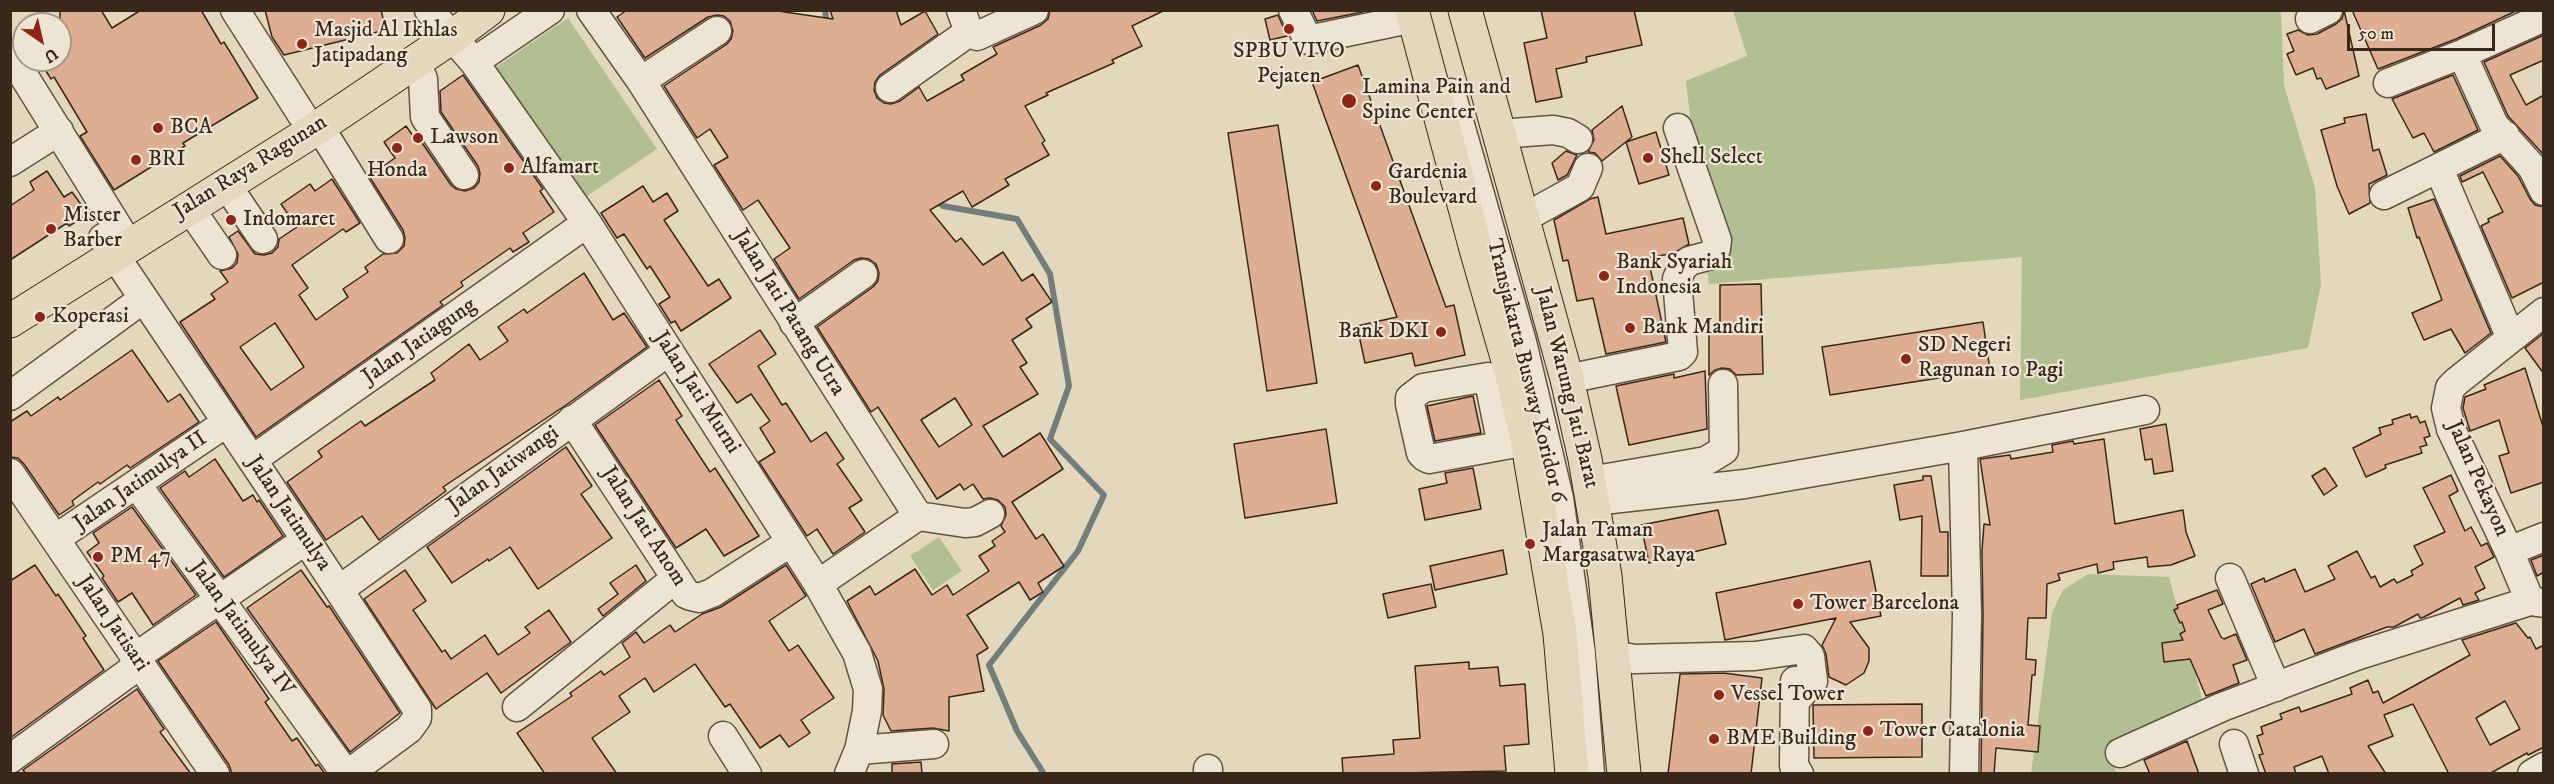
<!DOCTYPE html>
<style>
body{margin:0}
#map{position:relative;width:2554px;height:784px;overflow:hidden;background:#e3d7bc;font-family:"IM FELL DW Pica",serif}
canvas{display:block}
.frame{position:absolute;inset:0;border:12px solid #382819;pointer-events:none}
.north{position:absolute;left:12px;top:12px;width:60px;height:60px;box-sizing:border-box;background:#ede5d3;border:2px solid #a59989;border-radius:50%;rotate:146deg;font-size:16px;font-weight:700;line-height:24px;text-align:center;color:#382819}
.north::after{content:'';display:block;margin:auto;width:21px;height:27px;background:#8f2418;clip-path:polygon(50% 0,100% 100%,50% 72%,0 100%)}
.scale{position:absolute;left:2347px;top:24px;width:148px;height:27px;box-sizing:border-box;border:3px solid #382819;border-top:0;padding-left:8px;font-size:18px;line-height:21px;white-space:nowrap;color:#382819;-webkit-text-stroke:4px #ede5d3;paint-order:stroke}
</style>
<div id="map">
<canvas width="2554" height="784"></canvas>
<div class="frame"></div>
<div class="north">U</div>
<div class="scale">50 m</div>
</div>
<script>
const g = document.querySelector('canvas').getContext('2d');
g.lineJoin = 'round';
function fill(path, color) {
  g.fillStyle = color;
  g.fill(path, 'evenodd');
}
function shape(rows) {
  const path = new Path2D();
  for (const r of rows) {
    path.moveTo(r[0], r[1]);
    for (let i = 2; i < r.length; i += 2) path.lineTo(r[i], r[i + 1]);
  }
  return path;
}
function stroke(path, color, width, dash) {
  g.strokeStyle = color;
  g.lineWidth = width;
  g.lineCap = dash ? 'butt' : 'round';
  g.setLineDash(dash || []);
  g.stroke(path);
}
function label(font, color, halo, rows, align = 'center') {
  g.font = font + ' "IM FELL DW Pica",serif';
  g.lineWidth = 4.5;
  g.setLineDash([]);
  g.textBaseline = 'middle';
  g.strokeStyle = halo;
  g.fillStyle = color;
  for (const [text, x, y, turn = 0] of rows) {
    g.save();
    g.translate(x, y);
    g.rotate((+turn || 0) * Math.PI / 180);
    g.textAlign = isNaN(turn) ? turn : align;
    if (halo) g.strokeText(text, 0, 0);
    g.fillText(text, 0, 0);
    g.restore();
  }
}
fill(shape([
 [1733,11,2281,11,2284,85,2315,188,2321,284,2308,348,2020,400,2022,257,1709,284,1686,81,1747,56],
 [568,18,657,149,578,202,489,72],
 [939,537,962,571,933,590,910,556],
 [2088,574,2169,577,2205,710,2112,754,2116,773,2031,774,2052,613,2063,590]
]), '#b1bf93');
stroke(shape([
 [825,10,827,25],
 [936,200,943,206,1017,219,1050,274,1069,386,1050,439,1104,495,1078,551,989,665,1017,731,1044,774]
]), '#737e7a', 6);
const building = shape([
 [60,10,101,10,112,28,141,10,201,10,221,44,224,42,258,98,183,143,185,146,114,190,80,136,87,132,54,77,51,79,39,60,60,60,60,10],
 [265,10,381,10,386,30,284,55,272,37,265,10],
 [627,10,771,10,833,19,830,10,896,10,901,25,925,11,938,34,880,75,875,82,874,90,877,98,884,103,891,104,900,101,919,87,927,101,964,80,961,75,997,54,993,47,1041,25,1048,19,1050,10,1165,10,1132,26,1142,46,1112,60,1114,63,1046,93,1048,95,1025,106,1045,141,1042,143,1049,155,1005,179,1009,185,972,207,963,191,930,210,956,242,961,238,983,265,1003,252,1022,281,1033,274,1052,302,1026,319,1032,327,1012,340,1027,363,1020,367,1038,394,983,426,1003,457,1040,433,1063,469,1012,502,1036,539,1043,534,1064,566,1038,583,1043,592,1030,600,1019,582,967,615,988,648,977,655,984,691,949,697,949,731,933,728,891,731,883,715,884,689,878,661,847,601,870,586,875,595,915,569,932,595,947,585,953,595,989,571,979,556,995,546,992,541,1005,532,1001,526,1006,515,1005,507,998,500,990,498,983,499,973,484,964,490,960,484,937,499,878,407,871,412,817,327,873,287,878,281,879,273,876,264,869,259,861,258,854,260,799,299,774,259,790,248,758,200,743,210,714,165,728,157,710,129,697,138,664,86,727,44,731,39,733,31,730,21,724,16,717,15,708,17,645,58,617,17,627,10],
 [955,398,972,425,939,447,921,420,955,398],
 [1312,10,1363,10,1363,12,1317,21,1312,10],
 [1541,10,1634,10,1642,45,1586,57,1587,62,1556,69,1562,97,1536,102,1524,43,1547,38,1541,10],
 [2344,10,2359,76,2326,89,2321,78,2317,79,2313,68,2296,75,2287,54,2294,51,2287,34,2298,30,2308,35,2317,34,2336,24,2342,19,2344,10],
 [2352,10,2518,10,2456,39,2378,69,2352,10],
 [1278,15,1287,36,1270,40,1265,19,1278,15],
 [2544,35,2544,60,2510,75,2526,105,2544,95,2544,155,2508,116,2484,62,2544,35],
 [1358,65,1446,307,1454,305,1465,355,1415,366,1412,353,1365,363,1357,326,1397,317,1312,82,1358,65],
 [463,75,543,189,540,191,554,212,523,233,529,242,513,252,510,248,461,282,463,286,440,302,443,305,256,437,180,322,215,299,211,294,228,282,220,271,232,268,237,263,238,254,229,237,238,231,255,254,264,255,272,253,278,247,279,239,297,227,281,204,310,184,315,191,332,179,360,223,346,232,343,229,292,265,308,288,299,295,316,320,348,297,343,289,368,272,365,267,383,254,397,253,404,246,405,238,403,230,369,176,395,158,384,142,406,126,413,136,416,134,451,185,456,189,465,191,474,188,479,182,480,173,478,166,441,112,440,91,463,75],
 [275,323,304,367,271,390,240,347,275,323],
 [2453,75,2478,130,2434,152,2424,133,2413,138,2392,99,2453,75],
 [1622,106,1632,137,1602,161,1595,153,1588,152,1594,140,1592,130,1622,106],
 [2366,114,2373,151,2379,149,2387,175,2369,184,2370,203,2349,214,2337,186,2321,130,2345,123,2344,118,2366,114],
 [1278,125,1317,383,1267,391,1228,133,1278,125],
 [1656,132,1669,175,1639,184,1626,142,1656,132],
 [1566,151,1577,155,1567,175,1558,180,1552,163,1566,151],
 [2500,156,2518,176,2530,199,2535,205,2544,207,2544,282,2512,298,2481,226,2489,222,2488,219,2503,212,2483,172,2462,182,2460,176,2500,156],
 [47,171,64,197,72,192,88,214,69,226,67,223,10,260,10,206,34,190,30,182,47,171],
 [643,186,653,202,667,193,678,211,664,220,708,286,719,279,731,298,681,331,675,321,671,323,659,304,670,297,650,266,647,269,624,234,617,238,601,213,643,186],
 [1598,197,1606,234,1683,218,1689,244,1674,253,1648,258,1666,342,1606,354,1593,298,1577,301,1568,260,1563,261,1554,220,1590,199,1598,197],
 [2434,199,2491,333,2465,353,2451,329,2424,340,2412,313,2442,300,2419,237,2417,238,2408,208,2434,199],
 [584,273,613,320,624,313,647,347,566,405,443,487,446,491,379,540,362,516,326,540,287,482,322,457,318,451,361,421,365,426,435,380,431,373,469,344,480,360,508,341,498,327,524,309,527,313,584,273],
 [1761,284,1763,374,1736,375,1730,369,1722,368,1715,370,1709,375,1709,330,1720,330,1720,285,1761,284],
 [1983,322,1990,370,1830,395,1822,347,1983,322],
 [760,330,776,354,758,366,782,405,786,403,811,442,826,432,844,459,837,464,862,500,849,508,865,532,833,554,817,529,807,536,759,462,775,452,760,428,770,421,751,394,737,403,709,364,760,330],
 [2544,333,2544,374,2525,348,2544,333],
 [132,350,168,402,180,394,199,422,130,468,127,465,100,484,98,482,72,501,74,505,59,515,24,464,18,458,10,457,10,422,27,411,31,416,58,397,60,400,132,350],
 [2525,368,2544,430,2544,482,2511,493,2499,456,2509,453,2499,420,2470,431,2463,408,2465,397,2486,389,2484,385,2525,368],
 [1705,371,1707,429,1629,445,1616,386,1674,374,1674,378,1705,371],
 [659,380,682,416,676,420,710,472,715,468,759,536,724,556,706,529,676,548,595,425,659,380],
 [1473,396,1481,433,1435,441,1427,406,1473,396],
 [2410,414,2411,418,2417,416,2420,423,2425,421,2430,436,2424,438,2427,445,2420,447,2422,453,2385,465,2386,468,2366,477,2353,448,2381,434,2379,428,2393,424,2392,420,2410,414],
 [2166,424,2173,471,2154,474,2152,459,2145,460,2140,429,2166,424],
 [1326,429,1337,503,1245,518,1234,444,1326,429],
 [2104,439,2115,524,2183,510,2186,532,2195,556,2171,565,2148,567,2147,557,2113,562,2114,569,2098,573,2097,564,2058,574,2060,580,2047,584,2046,618,2028,618,2026,659,2036,660,2035,675,2032,675,2028,725,2040,726,2038,752,1996,748,1994,774,1981,774,1983,615,1982,551,1984,524,1990,525,1980,459,2010,455,2011,459,2053,452,2052,445,2073,441,2074,444,2104,439],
 [566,447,592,486,581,494,612,538,538,589,510,547,489,561,488,559,452,583,427,547,566,447],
 [215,459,243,501,253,495,257,502,259,500,283,536,224,577,160,488,185,471,189,477,215,459],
 [1473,468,1481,509,1425,520,1419,489,1447,483,1445,473,1473,468],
 [2325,468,2337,486,2324,495,2312,476,2325,468],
 [2451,475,2458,491,2449,496,2465,531,2471,527,2481,546,2487,543,2494,557,2475,567,2485,588,2475,593,2479,600,2463,605,2460,598,2424,617,2420,618,2418,614,2394,627,2387,627,2315,654,2304,629,2275,642,2251,584,2264,578,2265,582,2295,569,2305,592,2335,579,2328,566,2357,551,2371,578,2375,576,2380,587,2394,579,2397,583,2413,575,2411,571,2423,564,2414,546,2445,532,2423,488,2451,475],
 [1923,476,1931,476,1940,532,1948,532,1948,576,1921,576,1922,516,1900,520,1894,485,1923,480,1923,476],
 [132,507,196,595,153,625,132,593,118,602,102,578,104,576,87,552,99,543,93,533,132,507],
 [1718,510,1726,544,1649,563,1641,525,1718,510],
 [1503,550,1507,574,1435,590,1430,566,1503,550],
 [2544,555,2544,572,2537,576,2531,560,2544,555],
 [1870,561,1881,616,1850,622,1869,648,1869,661,1864,673,1846,685,1829,677,1826,654,1822,645,1836,618,1725,640,1716,593,1870,561],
 [35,565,56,596,58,594,86,636,83,638,104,670,10,738,10,581,35,565],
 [636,565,646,581,603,616,598,609,618,594,610,583,636,565],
 [786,565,806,596,769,621,789,651,798,645,834,698,801,720,810,733,789,747,780,735,760,748,730,704,725,707,695,664,654,692,645,678,619,696,630,712,592,738,617,774,545,774,517,733,572,696,570,693,601,671,604,675,630,657,622,643,636,632,644,643,670,625,675,632,702,614,721,607,786,565],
 [301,570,327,607,329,606,400,713,350,752,247,608,301,570],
 [405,570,426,601,413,610,442,652,445,650,451,659,485,635,498,655,530,633,525,627,549,610,571,642,501,693,487,673,436,709,364,599,405,570],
 [1431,584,1436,607,1388,618,1383,594,1431,584],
 [2217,590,2223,604,2208,610,2221,637,2224,639,2236,634,2247,660,2233,665,2239,683,2206,696,2190,659,2164,662,2162,643,2183,640,2180,634,2185,631,2182,622,2180,623,2174,610,2178,608,2177,605,2217,590],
 [216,622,269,699,265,702,292,741,297,738,316,766,318,764,325,774,232,774,229,765,158,661,216,622],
 [2516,623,2528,638,2530,637,2536,649,2544,645,2544,747,2528,755,2527,753,2489,774,2449,774,2413,704,2384,715,2393,736,2368,746,2386,774,2329,774,2322,756,2294,767,2296,774,2266,774,2259,755,2263,754,2257,736,2263,734,2261,727,2282,719,2280,714,2299,707,2301,712,2352,694,2350,688,2368,680,2373,693,2378,691,2383,703,2470,655,2462,640,2516,623],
 [2505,701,2520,729,2490,745,2476,718,2505,701],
 [1469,662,1469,669,1498,667,1500,686,1525,684,1529,744,1504,746,1506,771,1343,774,1342,758,1394,754,1393,740,1420,738,1415,666,1469,662],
 [1723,673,1762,678,1751,774,1668,774,1680,674,1723,673],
 [137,689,164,729,160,732,191,774,26,774,23,770,137,689],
 [1922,704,1922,757,1814,758,1813,705,1922,704],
 [2187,741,2199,774,2150,774,2144,760,2187,741],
 [921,762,922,774,892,774,892,764,921,762]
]);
fill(building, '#ddae91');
stroke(building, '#382819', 1.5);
const minor = shape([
 [235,10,302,115],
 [429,10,474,62,587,223,818,584,857,653,868,689,867,711,859,750,849,774],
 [591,10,641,81,918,516,818,584],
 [961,10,969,32,977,36,1034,10],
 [1293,10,1308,40,1414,18],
 [2310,19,2328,10],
 [10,54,129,245],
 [2462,54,2494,125,2532,167,2544,191],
 [416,61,423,79,425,117,464,175],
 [474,62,550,10],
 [641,81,717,31],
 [2388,83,2462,54,2544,17],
 [890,88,969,32],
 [1451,93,1522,342,1559,498,1581,653,1590,774],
 [319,126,389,239],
 [1499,134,1553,130,1568,133,1578,139],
 [10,162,59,131],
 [2439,169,2510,336],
 [226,184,263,239],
 [2384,195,2505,135],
 [189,207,222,255],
 [1522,219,1580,187,1588,168],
 [103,238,306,540,417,709,417,718,409,729,348,774],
 [2544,312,2456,382,2450,388,2446,408,2451,429,2509,551,2530,601,2544,603],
 [794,323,863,274],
 [1567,379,1679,356,1683,352,1677,279,1682,268,1689,261,1711,255,1716,249,1717,240,1678,128],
 [10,396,143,299],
 [572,420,676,578,686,594,691,596,699,598,712,593,791,542],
 [1502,445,1488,377,1423,388,1410,398,1410,404,1421,453,1425,457,1429,459,1511,444,1527,439],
 [1963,446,1967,615,1964,774],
 [252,460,587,223],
 [10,473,215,774],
 [1590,481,1706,461,1724,450,1723,384],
 [137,485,346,774],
 [1594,501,1745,484,1963,446,2145,410],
 [918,516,965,523,975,522,990,514],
 [55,539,226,423],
 [2509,551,2544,537],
 [2230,578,2276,687],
 [339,590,669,351],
 [1614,655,1634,659,1755,656,1804,649,1810,656,1813,681,1796,700],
 [134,658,306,540],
 [1795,681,1794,766,1799,774],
 [517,707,676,578],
 [723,736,747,774],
 [2234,744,2244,774],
 [859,750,934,744],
 [2120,753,2222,707,2356,656,2530,601],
 [10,759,139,665],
 [1208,769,1208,774],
 [2532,774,2544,767]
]);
const major = shape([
 [1412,10,1476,249,1511,371,1527,439,1560,634,1572,774],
 [1465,10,1567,379,1585,459,1605,576,1624,774],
 [10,321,311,132,452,37,488,10]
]);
stroke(minor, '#635442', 31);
stroke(major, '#382819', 35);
stroke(minor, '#ede5d3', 28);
stroke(major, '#e3d7bc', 33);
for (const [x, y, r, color] of [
 [1289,29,6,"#8f2418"],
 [302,44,6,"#8f2418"],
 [1349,101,8,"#8f2418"],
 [158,128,6,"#8f2418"],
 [418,138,6,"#8f2418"],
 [397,148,6,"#8f2418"],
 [1648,158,6,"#8f2418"],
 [136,160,6,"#8f2418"],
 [509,168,6,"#8f2418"],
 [1376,186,6,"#8f2418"],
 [231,220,6,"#8f2418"],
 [51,229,6,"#8f2418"],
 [1604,276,6,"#8f2418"],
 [40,317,6,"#8f2418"],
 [1630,328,6,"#8f2418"],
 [1441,332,6,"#8f2418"],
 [1906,359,6,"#8f2418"],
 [1530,544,6,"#8f2418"],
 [98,557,6,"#8f2418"],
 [1798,604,6,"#8f2418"],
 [1719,695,6,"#8f2418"],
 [1868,731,6,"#8f2418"],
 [1714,739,6,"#8f2418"]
]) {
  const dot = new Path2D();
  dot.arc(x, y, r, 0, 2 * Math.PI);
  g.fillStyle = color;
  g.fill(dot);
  stroke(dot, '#ede5d3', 2);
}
label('22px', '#382819', '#ede5d3', [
 ["Masjid Al Ikhlas",314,31],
 ["Jatipadang",314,56],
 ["SPBU VIVO",1289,52,"center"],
 ["Pejaten",1289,77,"center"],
 ["Lamina Pain and",1362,88],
 ["Spine Center",1362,113],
 ["BCA",170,128],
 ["Lawson",430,138],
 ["Shell Select",1660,158],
 ["BRI",148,160],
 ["Alfamart",521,168],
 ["Honda",397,171,"center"],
 ["Gardenia",1388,173],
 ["Boulevard",1388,198],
 ["Mister",63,216],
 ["Barber",63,241],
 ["Indomaret",243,220],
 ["Bank Syariah",1616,263],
 ["Indonesia",1616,288],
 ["Koperasi",52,317],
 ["Bank Mandiri",1642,328],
 ["Bank DKI",1429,332,"right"],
 ["SD Negeri",1918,346],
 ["Ragunan 10 Pagi",1918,371],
 ["Jalan Taman",1542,531],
 ["Margasatwa Raya",1542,556],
 ["PM 47",110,557],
 ["Tower Barcelona",1810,604],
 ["Vessel Tower",1731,695],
 ["Tower Catalonia",1880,731],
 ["BME Building",1726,739]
], 'left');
label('22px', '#382819', '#ede5d3', [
 ["Jalan Raya Ragunan",251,168,-32],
 ["Jalan Jati Patang Utra",788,313,58],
 ["Jalan Jatiagung",420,342,-35],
 ["Transjakarta Busway Koridor 6",1525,371,76],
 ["Jalan Warung Jati Barat",1566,388,76],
 ["Jalan Jati Murni",696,393,57],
 ["Jalan Jatiwangi",504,470,-36],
 ["Jalan Pekayon",2477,479,66],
 ["Jalan Jatimulya II",141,482,-35],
 ["Jalan Jatimulya",288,514,56],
 ["Jalan Jati Anom",643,527,57],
 ["Jalan Jatisari",112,624,56],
 ["Jalan Jatimulya IV",241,629,54]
]);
</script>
